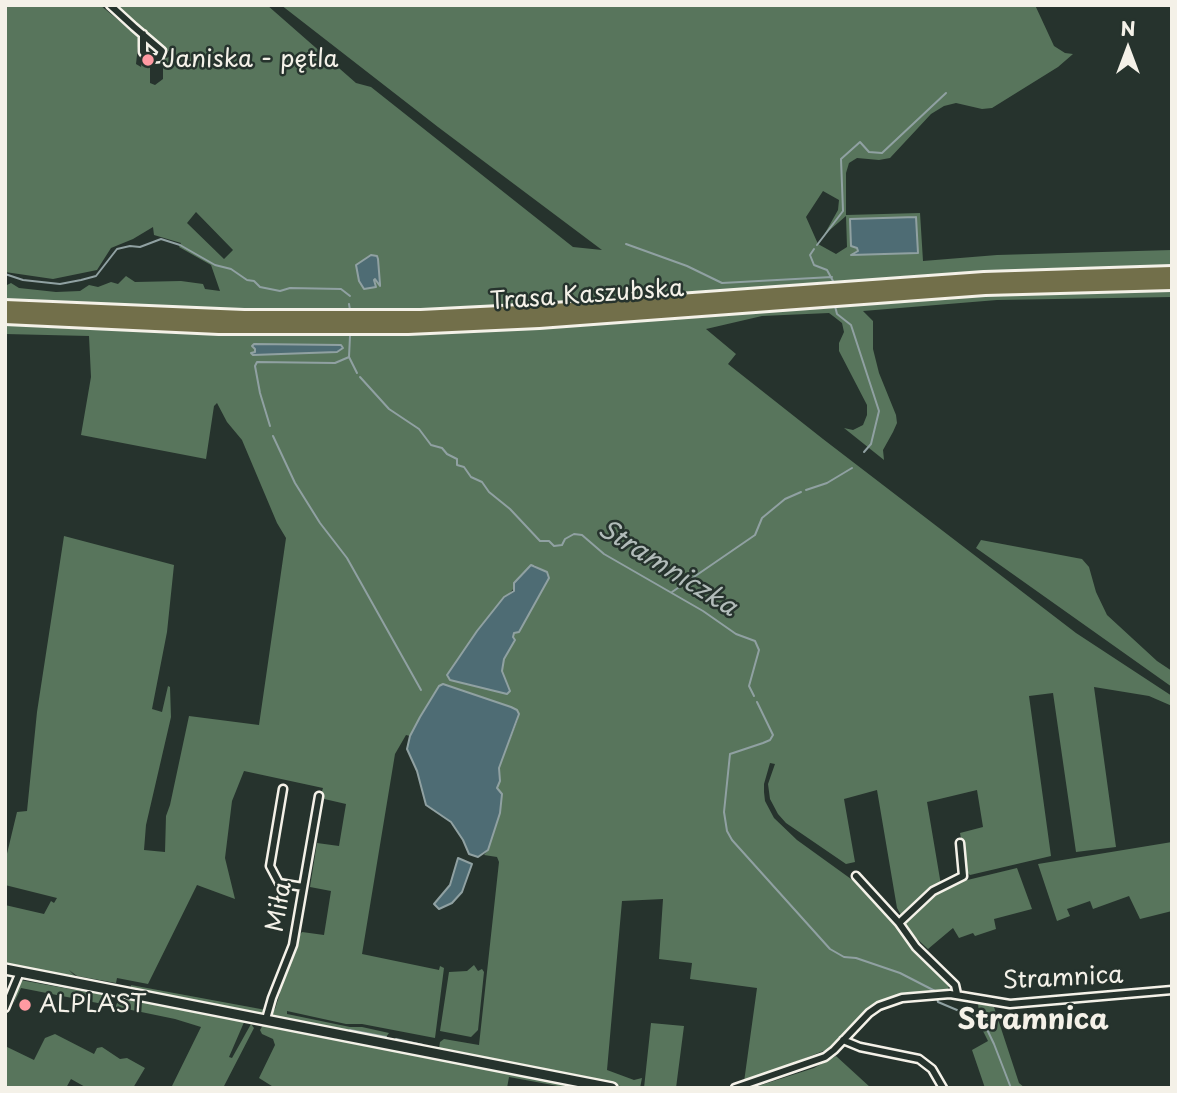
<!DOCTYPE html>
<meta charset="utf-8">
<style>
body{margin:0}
#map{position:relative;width:1177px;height:1093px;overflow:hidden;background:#26332d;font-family:"Playpen Sans",sans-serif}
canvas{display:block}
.frame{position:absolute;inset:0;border:7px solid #f4f1e8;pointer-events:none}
.north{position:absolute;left:1093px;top:14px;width:70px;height:70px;-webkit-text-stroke:5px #26332d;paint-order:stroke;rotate:0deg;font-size:19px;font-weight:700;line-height:28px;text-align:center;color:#f4f1e8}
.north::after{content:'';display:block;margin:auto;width:24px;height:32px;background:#f4f1e8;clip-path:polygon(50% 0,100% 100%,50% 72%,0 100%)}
</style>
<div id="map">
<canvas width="1177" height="1093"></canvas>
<div class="frame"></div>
<div class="north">N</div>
</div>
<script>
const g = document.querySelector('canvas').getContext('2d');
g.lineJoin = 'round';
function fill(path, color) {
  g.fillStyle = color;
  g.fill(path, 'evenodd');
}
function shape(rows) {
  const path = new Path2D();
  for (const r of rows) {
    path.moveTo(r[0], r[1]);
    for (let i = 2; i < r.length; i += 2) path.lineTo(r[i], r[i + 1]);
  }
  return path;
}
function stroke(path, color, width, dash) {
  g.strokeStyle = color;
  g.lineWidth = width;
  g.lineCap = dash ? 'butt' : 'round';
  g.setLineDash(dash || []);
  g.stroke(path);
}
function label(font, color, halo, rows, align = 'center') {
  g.font = font + ' "Playpen Sans",sans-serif';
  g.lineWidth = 5;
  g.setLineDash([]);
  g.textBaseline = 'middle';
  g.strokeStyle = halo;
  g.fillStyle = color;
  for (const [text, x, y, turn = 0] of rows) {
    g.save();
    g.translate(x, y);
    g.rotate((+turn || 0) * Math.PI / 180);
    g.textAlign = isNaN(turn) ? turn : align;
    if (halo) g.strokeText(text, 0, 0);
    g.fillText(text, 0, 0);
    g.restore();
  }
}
fill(shape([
 [5,5,100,5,139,37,136,64,141,67,142,60,146,60,146,65,150,66,150,83,155,85,163,79,163,59,169,57,171,53,113,5,267,5,356,83,371,87,573,247,602,250,438,127,281,5,1035,5,1054,46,1065,53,1073,54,1058,67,992,108,982,109,956,103,944,106,931,114,890,158,879,160,857,158,849,163,846,173,846,215,920,213,923,261,997,255,1172,250,1172,297,997,300,863,311,873,321,873,349,879,373,896,415,897,423,893,432,883,450,884,460,844,428,853,430,863,425,867,415,867,405,839,351,839,343,844,332,842,323,833,316,829,313,762,316,706,329,736,354,728,364,823,439,1076,633,1172,696,1172,706,1149,696,1094,687,1116,847,1076,852,1053,693,1029,696,1051,856,970,875,967,872,960,833,983,827,977,790,927,802,941,885,901,915,897,908,877,790,844,799,855,862,846,864,786,823,778,814,770,799,768,784,775,764,770,763,764,784,764,792,765,801,774,818,797,840,858,884,896,924,907,941,937,969,949,986,947,991,903,994,878,1002,866,1010,831,1048,744,1082,757,988,690,979,692,963,659,959,663,899,622,901,607,1070,634,1080,642,1078,640,1088,628,1088,582,1076,439,1048,440,1042,444,1039,479,1045,499,862,497,857,484,855,488,850,500,813,502,794,497,788,500,781,499,768,518,719,443,684,439,686,410,736,406,735,395,754,362,954,439,970,440,966,444,968,435,1038,362,1024,346,1024,287,1011,287,1014,350,1027,362,1027,389,1033,384,1040,272,1016,271,1012,275,1009,280,993,279,988,293,955,297,939,302,932,324,935,331,891,310,887,317,843,339,846,346,804,320,798,323,788,244,771,232,801,225,858,235,899,197,885,148,984,117,978,116,983,105,981,77,976,69,970,77,978,65,978,5,967,5,905,44,914,51,901,54,903,57,898,5,885,5,862,17,812,27,811,37,712,64,536,174,565,167,632,152,709,162,712,168,686,170,687,171,717,146,825,144,850,165,852,166,816,170,805,189,716,259,725,286,538,277,523,242,440,227,422,217,403,214,406,206,459,81,435,91,377,89,336,5,334,5,286,11,283,19,288,56,292,80,291,89,285,98,287,111,282,118,284,126,276,135,282,181,281,203,284,205,289,220,291,211,265,179,247,181,243,154,235,153,227,133,239,111,248,97,270,53,279,5,272],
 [823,191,839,200,838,210,824,235,846,216,847,247,836,254,818,244,806,217],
 [196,212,233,250,224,259,187,223],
 [534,565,547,572,549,578,519,632,514,632,504,659,502,671,507,685,507,694,450,680,448,678,495,610],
 [981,540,1082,559,1089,567,1096,592,1107,615,1157,661,1172,671,1172,687,976,548],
 [1172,842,1172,911,1140,919,1129,896,1093,909,1090,901,1073,907,1067,909,1070,916,1057,921,1038,864],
 [1017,868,1032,909,994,919,996,929,975,936,973,933,959,938,953,928,928,949,902,925,937,892,955,883],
 [474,965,478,971,482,969,484,972,478,1030,471,1037,440,1031,449,972,467,971],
 [20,980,110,996,111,999,108,1005,21,988,14,1003],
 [120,983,266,1010,260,1015,130,991,131,985],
 [119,997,166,1007,177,1005,245,1020,229,1057,232,1058,251,1024,254,1028,223,1088,171,1088,201,1027,175,1019,117,1007,114,1012],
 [978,1003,994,1007,1019,1083,1025,1088,985,1088,972,1050,988,1041,980,1025],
 [264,1023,601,1088,569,1088,509,1077,507,1088,275,1088,259,1078,275,1045,273,1039,262,1034,260,1030],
 [651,1023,684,1026,676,1088,644,1088],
 [55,1034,94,1054,97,1048,102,1047,120,1059,127,1058,145,1068,133,1088,87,1088,71,1079,66,1088,5,1088,5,1046,34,1060,45,1038],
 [836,1056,871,1088,752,1088,814,1068]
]), '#58755c');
const water = shape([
 [916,217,918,253,851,255,858,251,857,248,851,246,850,219,916,217],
 [371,255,377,256,378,259,380,284,380,286,375,279,374,280,376,287,364,289,359,281,356,265,371,255],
 [254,344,341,345,343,348,337,352,253,355,251,353,255,352,255,349,252,346,254,344],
 [531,565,547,572,549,578,519,632,514,633,513,637,515,640,504,659,502,671,510,691,507,694,450,680,447,675,477,631,504,597,514,591,514,583,531,565],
 [443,684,511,707,517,710,519,714,499,768,500,781,497,788,502,794,500,813,488,850,478,857,469,854,463,840,451,822,426,805,417,771,407,749,410,736,420,717,439,686,443,684],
 [458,858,472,864,462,892,452,903,439,909,434,904,450,885,458,858]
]);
fill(water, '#4e6c74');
stroke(water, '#90a1a2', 2);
stroke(shape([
 [626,244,687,266,722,283,832,277],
 [817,245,843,211,841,159,860,142,869,152,882,153,946,93],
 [814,249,810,255,814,265,827,270,833,281],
 [5,274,23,280,60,284,81,280,96,276,117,249,130,246,140,247,161,239,180,245,215,265,231,269,247,280,254,281,260,287,280,291,290,288,341,289,350,296],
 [349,304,350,310],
 [835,306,837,314,851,325,879,411,871,444,864,452],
 [350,336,349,357,357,373],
 [360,377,389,409,419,429,431,445,442,448,447,454,457,459,457,465,464,467,471,477,482,482,489,492,510,509,540,541,549,541,554,546,562,545,565,539,574,534,582,535,604,554,703,611,736,634,755,641,759,650,749,686,754,696],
 [270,426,260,393,255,366,257,362,335,363,349,357],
 [273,436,295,483,320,523,347,558,421,690],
 [806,490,827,483,852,468],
 [672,592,755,535,762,518,785,499,801,492],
 [757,702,773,735,770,740,763,743,730,754,724,812,727,831,732,840,830,949,844,957,856,958,900,973,935,991],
 [5,975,14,977],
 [24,978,67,987],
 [937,998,938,1002,983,1021,994,1044,1011,1088],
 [350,1030,386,1037],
 [396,1039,423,1045]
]), '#90a1a2', 2);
const minor = shape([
 [110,5,134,27,162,51,159,58,149,59,146,56,143,52,143,34],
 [283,789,270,866,279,883,303,887],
 [856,876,899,923],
 [957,994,955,985,916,947,899,923,933,891,963,876,960,843],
 [5,1008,20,972],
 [266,1019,272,998,293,945,319,796],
 [843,1040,860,1047,919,1059,932,1069,943,1088],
 [735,1088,825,1057,834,1050,869,1013,879,1006,902,998,950,994,1010,1004,1172,990]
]);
const secondary = shape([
 [5,969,612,1088]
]);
const motorway = shape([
 [5,307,244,317,421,317,540,311,984,279,1172,273],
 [5,317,219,327,408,327,539,321,985,288,1172,283]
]);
stroke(minor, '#f4f1e8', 11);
stroke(secondary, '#f4f1e8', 14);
stroke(motorway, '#f4f1e8', 18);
stroke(minor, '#26332d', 6);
stroke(secondary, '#26332d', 9);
stroke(motorway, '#726f4a', 12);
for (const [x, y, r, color] of [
 [148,60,7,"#ff9aa2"],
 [25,1005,7,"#ff9aa2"]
]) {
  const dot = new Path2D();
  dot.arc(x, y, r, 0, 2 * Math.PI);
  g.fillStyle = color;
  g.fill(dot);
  stroke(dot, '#26332d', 2.5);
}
label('24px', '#f4f1e8', '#26332d', [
 ["Janiska - pętla",162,60],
 ["ALPLAST",39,1005]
], 'left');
label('24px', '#f4f1e8', '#26332d', [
 ["Trasa Kaszubska",587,296,-4],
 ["Miła",280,907,-80],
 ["Stramnica",1063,979,-3]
]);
label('italic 26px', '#b2bcba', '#26332d', [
 ["Stramniczka",667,569,32]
]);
label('bold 28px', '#f4f1e8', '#26332d', [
 ["Stramnica",1033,1021]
]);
</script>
